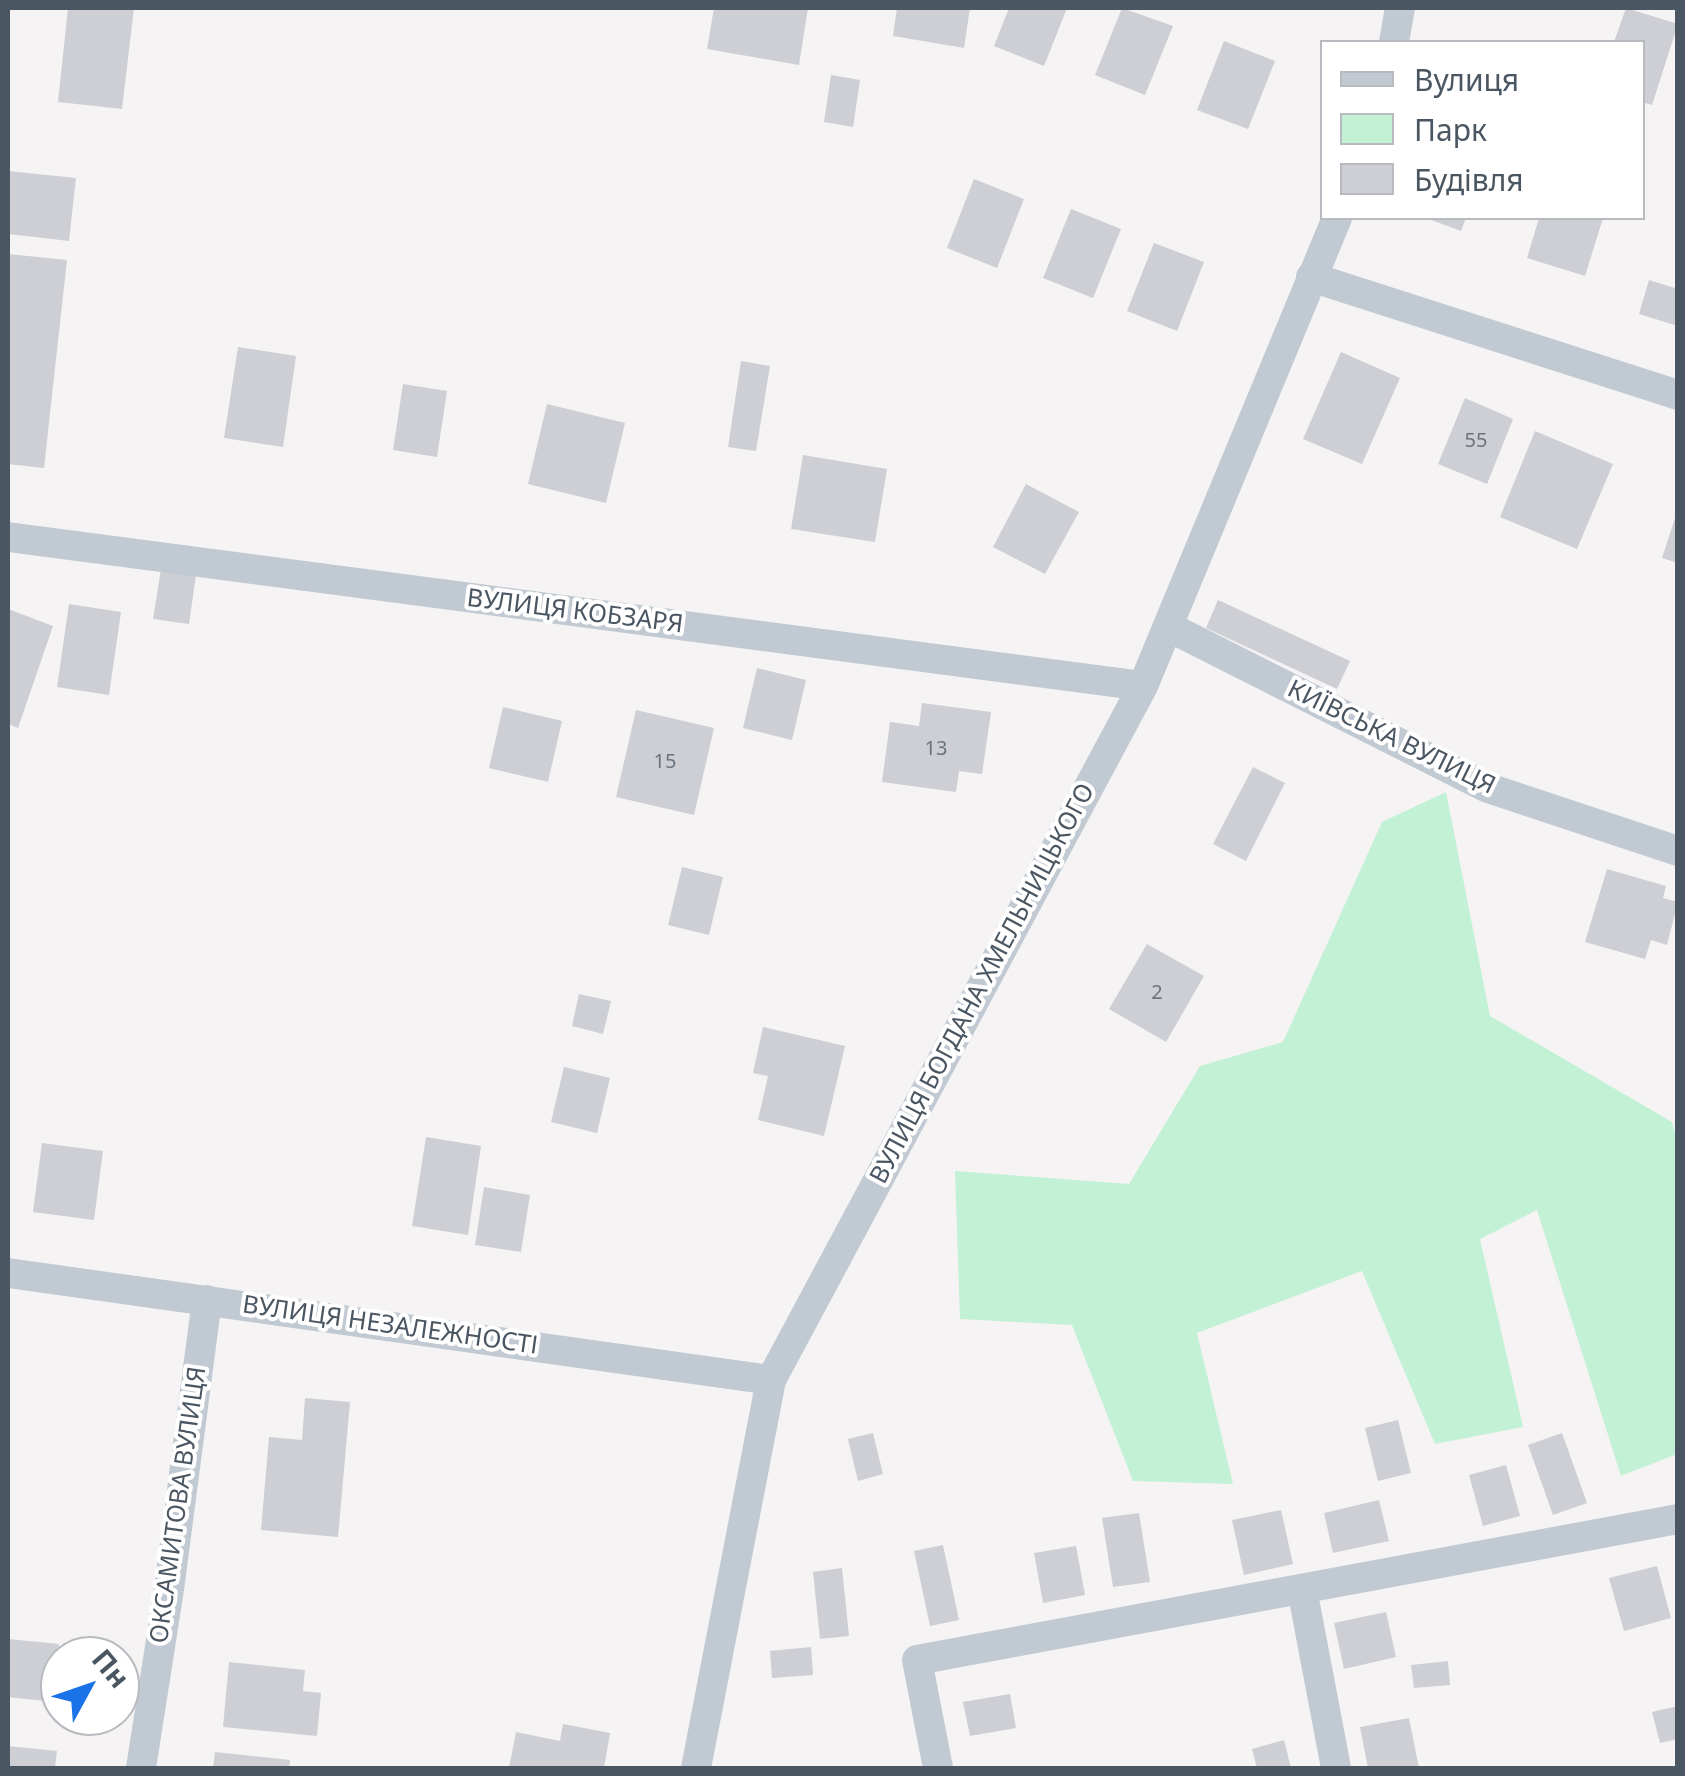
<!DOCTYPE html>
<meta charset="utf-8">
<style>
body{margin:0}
#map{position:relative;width:1685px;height:1776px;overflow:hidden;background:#f5f3f3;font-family:"Noto Sans",sans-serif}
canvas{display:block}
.frame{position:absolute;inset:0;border:10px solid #4a5661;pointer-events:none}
.legend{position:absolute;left:1320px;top:40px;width:325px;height:180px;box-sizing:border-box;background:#fff;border:2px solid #b7bbc0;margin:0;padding:12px 18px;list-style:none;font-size:30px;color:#4a5661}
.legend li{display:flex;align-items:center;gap:20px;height:50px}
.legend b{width:50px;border:2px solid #b7bbc0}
.north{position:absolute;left:40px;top:1636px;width:100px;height:100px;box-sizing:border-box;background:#fff;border:2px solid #b7bbc0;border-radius:50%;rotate:50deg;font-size:28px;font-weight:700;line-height:40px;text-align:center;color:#4a5661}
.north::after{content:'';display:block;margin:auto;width:35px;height:45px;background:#1a73e8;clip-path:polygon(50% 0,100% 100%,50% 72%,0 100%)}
</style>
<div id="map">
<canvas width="1685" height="1776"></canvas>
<div class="frame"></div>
<ul class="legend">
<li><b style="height:12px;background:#c1cad2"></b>Вулиця</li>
<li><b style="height:28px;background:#c3f1d5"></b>Парк</li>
<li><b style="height:28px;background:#cdcfd5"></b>Будівля</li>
</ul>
<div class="north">Пн</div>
</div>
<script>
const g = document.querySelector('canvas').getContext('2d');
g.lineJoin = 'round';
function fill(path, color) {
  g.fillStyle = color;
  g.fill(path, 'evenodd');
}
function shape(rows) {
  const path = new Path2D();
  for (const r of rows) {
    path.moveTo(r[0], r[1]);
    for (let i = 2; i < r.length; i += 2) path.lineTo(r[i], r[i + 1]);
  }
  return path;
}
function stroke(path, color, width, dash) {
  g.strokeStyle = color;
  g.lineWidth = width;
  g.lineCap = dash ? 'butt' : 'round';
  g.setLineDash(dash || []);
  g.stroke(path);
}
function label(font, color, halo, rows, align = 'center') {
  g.font = font + ' "Noto Sans",sans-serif';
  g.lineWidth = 8;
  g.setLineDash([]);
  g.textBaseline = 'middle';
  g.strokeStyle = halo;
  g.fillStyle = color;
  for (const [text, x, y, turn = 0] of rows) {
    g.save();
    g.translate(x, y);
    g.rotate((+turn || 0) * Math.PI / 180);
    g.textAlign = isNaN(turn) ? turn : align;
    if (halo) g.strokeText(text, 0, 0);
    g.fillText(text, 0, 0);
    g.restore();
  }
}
fill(shape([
 [1446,792,1490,1016,1672,1122,1678,1145,1677,1454,1621,1476,1537,1210,1480,1239,1523,1427,1435,1444,1362,1271,1197,1333,1233,1484,1133,1481,1072,1325,960,1319,955,1171,1129,1184,1200,1066,1283,1042,1382,822]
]), '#c3f1d5');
fill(shape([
 [68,8,134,8,122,109,58,102],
 [714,8,808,8,799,65,707,49],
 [897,8,970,8,964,48,893,36],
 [1009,8,1067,8,1044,66,994,46],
 [1122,8,1173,26,1145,95,1095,75],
 [1626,8,1678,24,1652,105,1642,102,1642,42,1614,42],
 [1224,41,1275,61,1248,129,1197,110],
 [831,75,860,80,853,127,824,122],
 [8,171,76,178,69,241,8,234],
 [974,179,1024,199,997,268,947,248],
 [1071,209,1121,229,1093,298,1043,278],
 [1426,218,1466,218,1461,231],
 [1539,218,1603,218,1585,276,1527,258],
 [1154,243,1204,262,1177,331,1127,311],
 [8,254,67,260,44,468,8,464],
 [1649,280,1678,289,1678,326,1639,314],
 [238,347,296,356,283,447,224,438],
 [1341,352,1400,378,1362,464,1303,439],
 [741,361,770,366,756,451,728,447],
 [403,384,447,391,437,457,393,450],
 [1465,398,1513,419,1487,484,1438,464],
 [547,404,625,423,606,503,528,484],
 [1535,431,1613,464,1577,549,1500,517],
 [803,455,887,469,875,542,791,529],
 [1026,484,1079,512,1045,574,993,547],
 [1677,512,1678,513,1678,563,1662,558],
 [161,569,196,575,189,624,153,619],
 [1218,600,1350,661,1337,689,1206,628],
 [69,604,121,612,109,695,57,687],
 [8,609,53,626,18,728,8,724],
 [757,668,806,680,792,740,743,728],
 [922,703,991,712,982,774,959,771,956,792,882,782,890,722,919,726],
 [503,707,562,721,548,782,489,768],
 [636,710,714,728,694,815,616,797],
 [1253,767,1285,783,1246,861,1213,844],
 [682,867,723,877,709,935,668,925],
 [1607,869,1666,886,1663,898,1678,902,1667,945,1651,940,1645,959,1585,942],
 [1147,944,1204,976,1166,1042,1109,1009],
 [579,994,611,1001,603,1034,572,1026],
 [763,1027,845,1046,824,1136,758,1120,768,1076,753,1073],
 [564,1067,610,1078,597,1133,551,1122],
 [426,1137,481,1146,468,1235,412,1226],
 [42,1143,103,1151,94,1220,33,1212],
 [484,1187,530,1195,521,1252,475,1245],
 [305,1398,350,1402,338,1537,261,1530,269,1437,302,1440],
 [1398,1420,1411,1473,1378,1481,1365,1428],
 [873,1433,883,1474,858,1481,848,1439],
 [1562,1433,1587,1503,1553,1515,1528,1445],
 [1506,1465,1520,1516,1483,1526,1469,1475],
 [1379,1500,1389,1541,1333,1553,1324,1513],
 [1281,1510,1293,1564,1244,1575,1232,1520],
 [1139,1513,1150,1582,1113,1587,1102,1518],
 [943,1545,959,1620,930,1626,914,1551],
 [1076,1546,1085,1595,1043,1603,1034,1553],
 [1657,1566,1671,1618,1624,1631,1609,1578],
 [842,1568,849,1636,820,1639,813,1572],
 [1386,1612,1396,1657,1344,1669,1334,1623],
 [8,1639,59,1644,54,1702,8,1697],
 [811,1647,813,1675,772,1678,770,1651],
 [1448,1661,1450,1685,1414,1688,1411,1665],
 [229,1662,305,1670,303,1691,321,1693,317,1736,223,1727],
 [1010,1694,1016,1728,970,1736,963,1702],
 [1678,1706,1678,1739,1660,1743,1652,1712],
 [1409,1718,1419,1768,1368,1768,1360,1727],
 [563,1724,610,1733,604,1768,509,1768,516,1732,560,1741],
 [1284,1740,1291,1768,1257,1768,1252,1749],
 [8,1746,57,1751,55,1768,8,1768],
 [215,1752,290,1760,289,1768,213,1768]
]), '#cdcfd5');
stroke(shape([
 [1394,42,1400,8],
 [1311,277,1678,395],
 [8,537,1143,686],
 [1169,627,1488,788,1678,851],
 [8,1273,771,1380],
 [1302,1589,1336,1768],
 [141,1768,169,1589,207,1300],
 [696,1768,771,1380,1143,686,1337,218],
 [938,1768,917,1660,1678,1519]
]), '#c1cad2', 30);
label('20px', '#6b747e', null, [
 ["55",1476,441],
 ["13",936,749],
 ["15",665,762],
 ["2",1157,993]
]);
label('25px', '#4a5661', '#fff', [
 ["ВУЛИЦЯ КОБЗАРЯ",575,612,7],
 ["КИЇВСЬКА ВУЛИЦЯ",1391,738,26],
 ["ВУЛИЦЯ БОГДАНА ХМЕЛЬНИЦЬКОГО",983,984,-62],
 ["ВУЛИЦЯ НЕЗАЛЕЖНОСТІ",390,1326,8],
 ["ОКСАМИТОВА ВУЛИЦЯ",179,1505,-82]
]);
</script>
